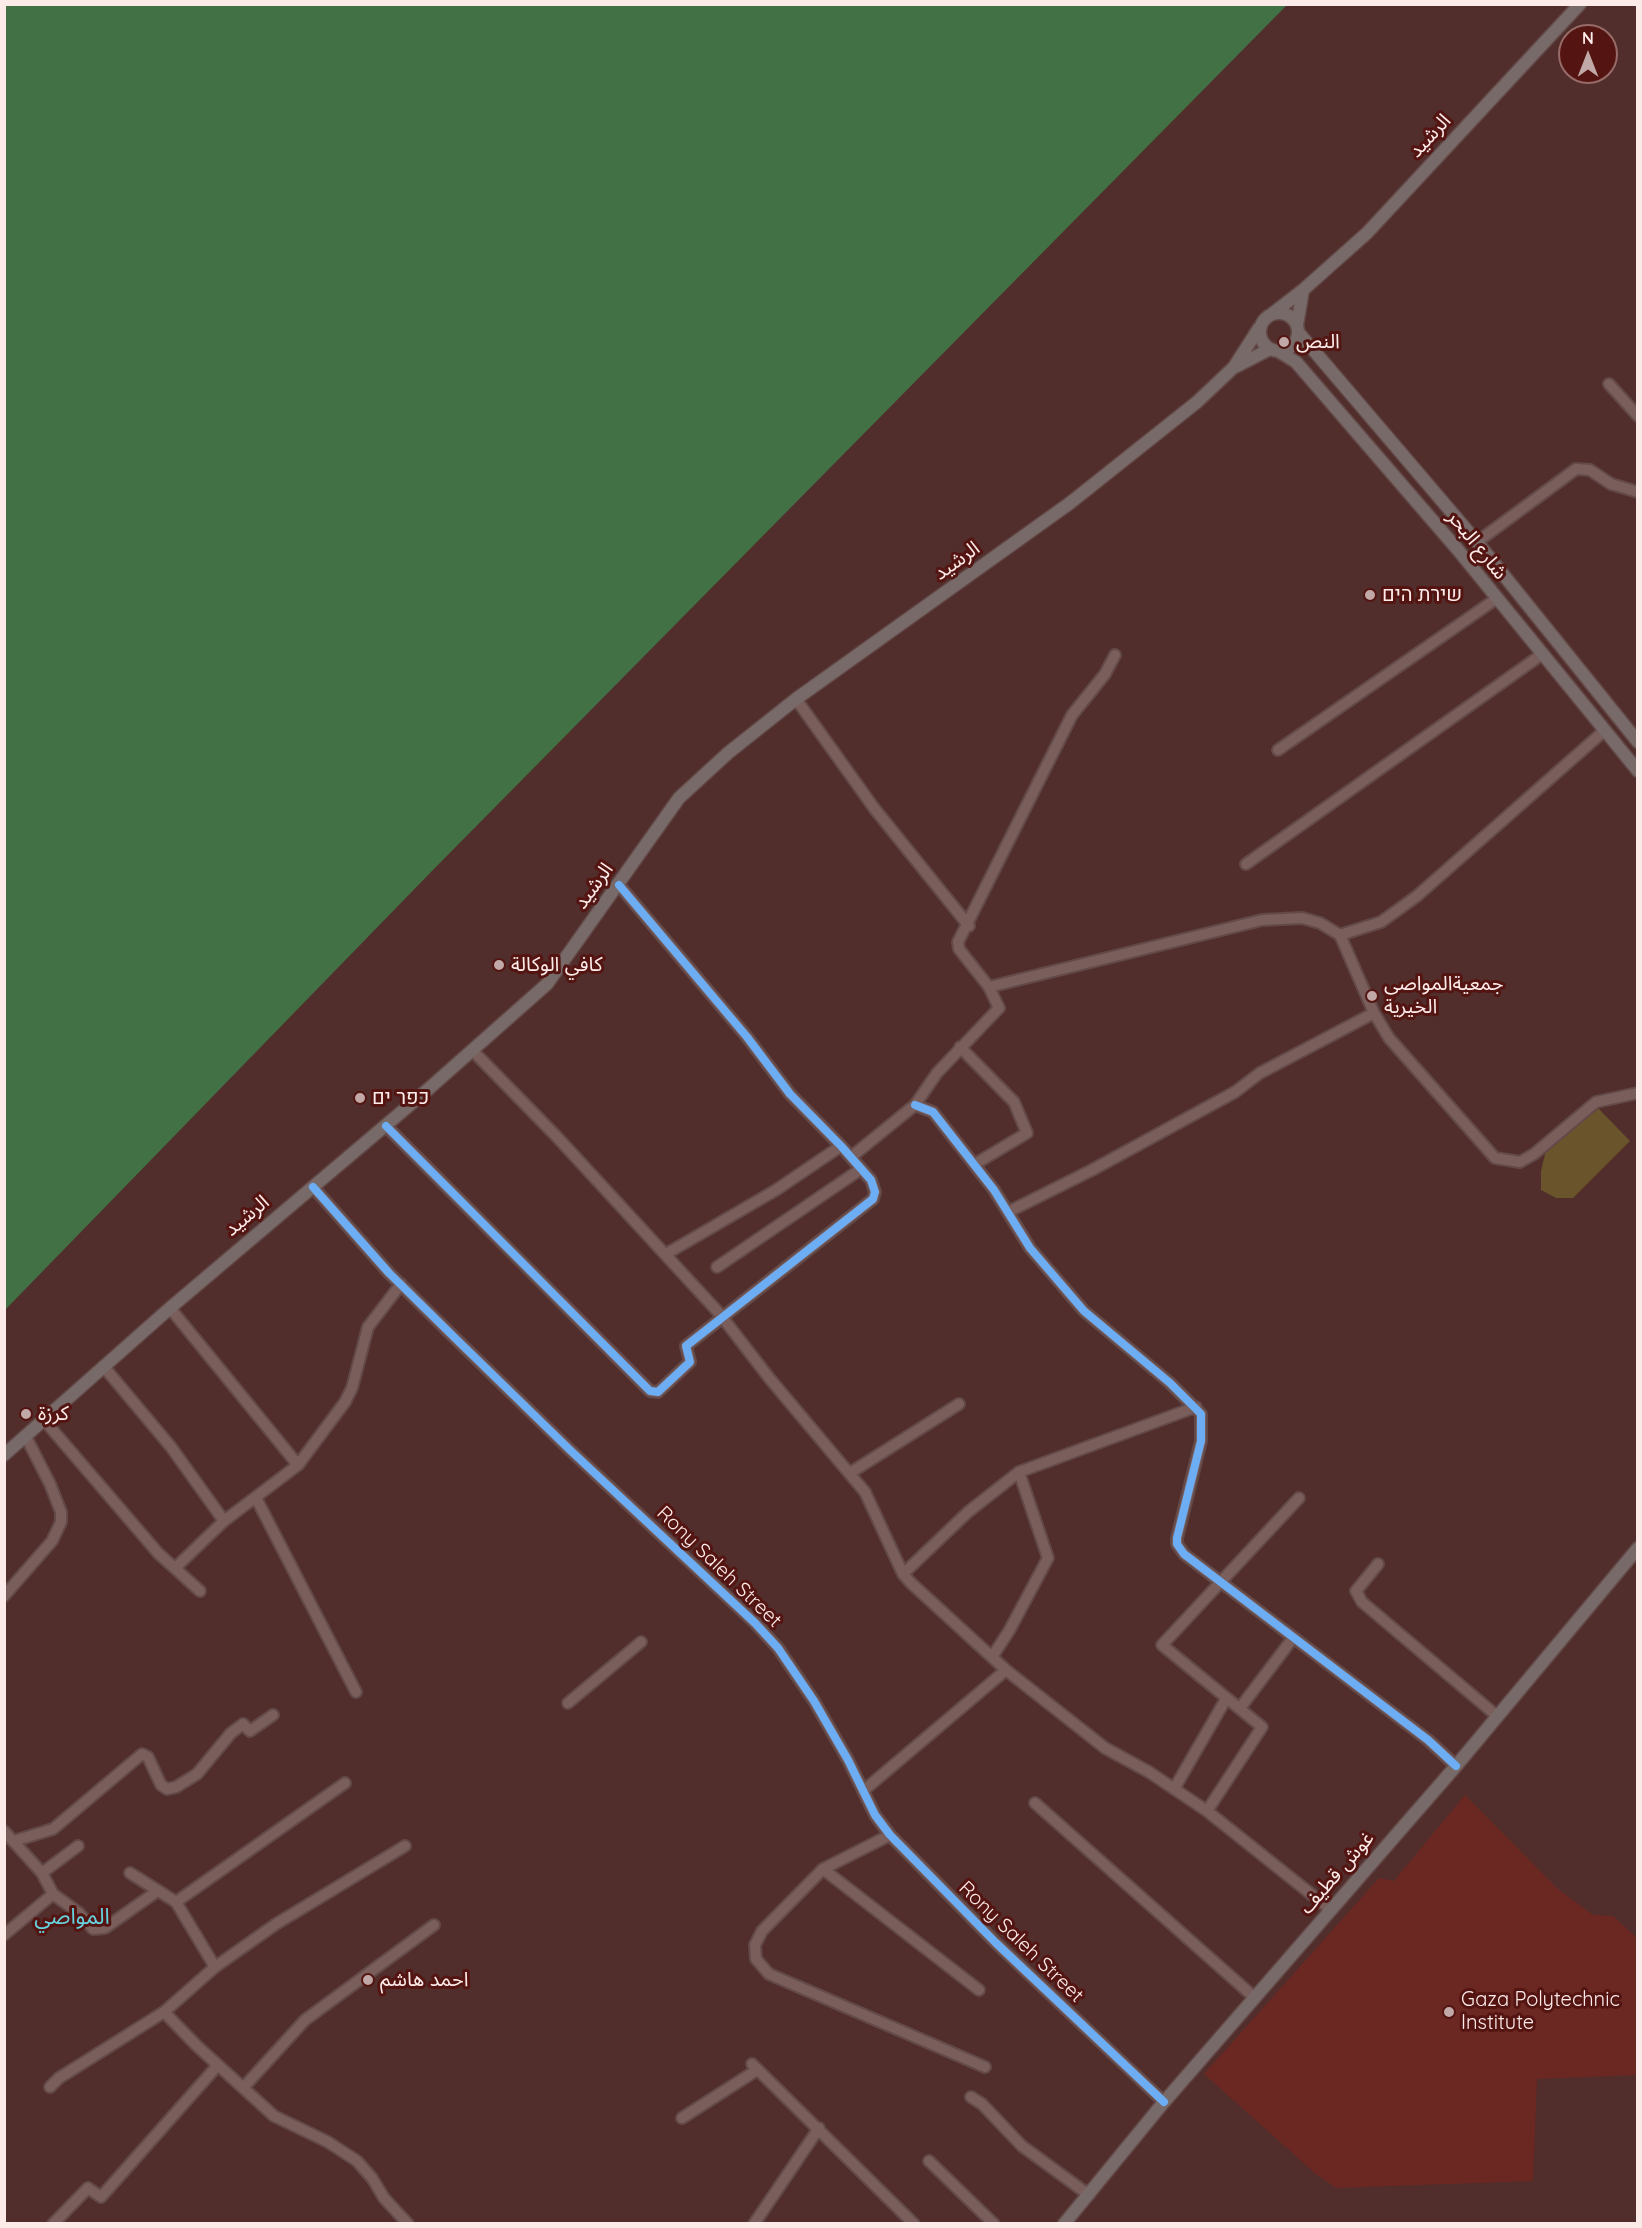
<!DOCTYPE html>
<meta charset="utf-8">
<style>
body{margin:0}
#map{position:relative;width:1642px;height:2228px;overflow:hidden;background:#512e2b;font-family:Quicksand,sans-serif}
canvas{display:block}
.frame{position:absolute;inset:0;border:6px solid #fcebe9;pointer-events:none}
.north{position:absolute;left:1558px;top:24px;width:60px;height:60px;box-sizing:border-box;background:#541512;border:2px solid #976b68;border-radius:50%;rotate:0deg;font-size:16px;font-weight:700;line-height:24px;text-align:center;color:#fcebe9}
.north::after{content:'';display:block;margin:auto;width:21px;height:27px;background:#c0a9a6;clip-path:polygon(50% 0,100% 100%,50% 72%,0 100%)}
</style>
<div id="map">
<canvas width="1642" height="2228"></canvas>
<div class="frame"></div>
<div class="north">N</div>
</div>
<script>
const g = document.querySelector('canvas').getContext('2d');
g.lineJoin = 'round';
function fill(path, color) {
  g.fillStyle = color;
  g.fill(path, 'evenodd');
}
function shape(rows) {
  const path = new Path2D();
  for (const r of rows) {
    if (r.length === 3) {
      path.moveTo(r[0] + r[2], r[1]);
      path.arc(r[0], r[1], r[2], 0, 2 * Math.PI);
      continue;
    }
    path.moveTo(r[0], r[1]);
    for (let i = 2; i < r.length; i += 2) path.lineTo(r[i], r[i + 1]);
  }
  return path;
}
function stroke(path, color, width, dash) {
  g.strokeStyle = color;
  g.lineWidth = width;
  g.lineCap = dash ? 'butt' : 'round';
  g.setLineDash(dash || []);
  g.stroke(path);
}
function label(font, color, halo, rows, align = 'center') {
  g.font = font + ' Quicksand,"Noto Sans Arabic",Heebo,sans-serif';
  g.lineWidth = 6;
  g.setLineDash([]);
  g.textBaseline = 'middle';
  g.strokeStyle = halo;
  g.fillStyle = color;
  for (const [text, x, y, turn = 0] of rows) {
    g.save();
    g.translate(x, y);
    g.rotate((+turn || 0) * Math.PI / 180);
    g.textAlign = isNaN(turn) ? turn : align;
    if (halo) g.strokeText(text, 0, 0);
    g.fillText(text, 0, 0);
    g.restore();
  }
}
fill(shape([
 [1465,1795,1559,1890,1593,1915,1613,1916,1637,1938,1637,2075,1537,2079,1533,2181,1336,2188,1316,2174,1204,2074,1379,1878,1394,1881]
]), '#6b2722');
fill(shape([
 [1598,1108,1630,1141,1573,1198,1556,1198,1541,1190,1541,1171,1547,1146,1560,1134]
]), '#69542b');
fill(shape([
 [5,4,1287,5,431,872,5,1310]
]), '#417144');
const minor = shape([
 [1609,384,1638,416],
 [1477,542,1576,469,1590,470,1611,484,1638,492],
 [796,699,874,808,969,926],
 [1278,750,1496,599],
 [1246,864,1541,655],
 [1340,935,1381,922,1417,896,1604,731],
 [989,987,1262,920,1302,918,1320,923,1340,935,1374,1013,1389,1038,1495,1158,1520,1162,1534,1154,1596,1102,1638,1093],
 [960,1047,1014,1102,1027,1133,975,1164],
 [472,1050,558,1138,719,1313,770,1379,865,1492,903,1574,911,1583,1006,1670,1105,1748,1149,1772,1207,1811,1331,1910],
 [915,1105,933,1112,994,1190,1030,1248,1084,1311,1170,1383,1201,1414,1201,1441,1177,1538,1177,1544,1184,1554,1428,1740,1456,1766],
 [386,1126,650,1391,658,1392,690,1362,686,1346,873,1199,875,1192,871,1180,841,1146,790,1094,747,1037,619,885],
 [851,1157,915,1105,937,1073,999,1008,989,987,959,949,958,942,1072,715,1105,674,1115,655],
 [313,1187,389,1273,455,1338,570,1450,755,1623,778,1648,814,1701,848,1760,875,1815,890,1835,996,1943,1164,2102],
 [1008,1212,1092,1170,1235,1092,1260,1073,1374,1013],
 [666,1254,776,1190,841,1146],
 [717,1267,861,1169],
 [170,1308,298,1465],
 [104,1367,171,1447,224,1521],
 [44,1420,158,1553,200,1591],
 [850,1473,959,1404],
 [256,1498,356,1692],
 [1378,1564,1356,1591,1362,1602,1497,1716],
 [175,1568,224,1521,298,1465,345,1402,352,1388,368,1327,401,1284],
 [903,1574,968,1512,1019,1472,1196,1407],
 [4,1596,52,1541,61,1522,61,1512,50,1484,26,1437],
 [992,1657,1009,1631,1048,1558,1019,1472],
 [568,1703,641,1642],
 [1240,1708,1293,1638],
 [1174,1789,1226,1699],
 [863,1791,1006,1670],
 [1035,1803,1255,1998],
 [1207,1811,1262,1727,1162,1645,1299,1498],
 [4,1831,42,1873,53,1894,79,1913,93,1929,105,1928,156,1892],
 [890,1835,823,1869,762,1931,755,1945,756,1959,769,1974,985,2067],
 [14,1841,53,1829,142,1754,148,1757,161,1785,167,1789,176,1787,197,1774,231,1733,243,1724,250,1731,273,1715],
 [823,1869,979,1990],
 [42,1873,78,1846],
 [130,1873,176,1902,215,1967],
 [176,1902,345,1783],
 [4,1935,53,1894],
 [164,2012,197,2046,274,2116,328,2142,357,2161,372,2178,384,2198,408,2224],
 [752,2064,914,2224],
 [50,2087,59,2078,164,2012,215,1967,276,1924,405,1846],
 [243,2088,305,2020,434,1925],
 [971,2097,982,2104,1022,2146,1089,2195],
 [682,2118,757,2070],
 [929,2161,994,2224],
 [53,2224,88,2188,101,2197,218,2065],
 [754,2224,819,2128]
]);
const major = shape([
 [1279,332,19],
 [1272,314,1303,290,1367,233,1580,4],
 [1297,325,1303,290],
 [1298,332,1477,542,1638,742],
 [1278,351,1296,362,1458,550,1638,771],
 [1235,367,1270,349],
 [4,1455,170,1308,425,1092,547,984,679,798,728,753,796,699,1070,503,1197,402,1234,367,1259,328],
 [1064,2224,1164,2102,1456,1766,1638,1548]
]);
stroke(minor, '#634948', 14);
stroke(major, '#634948', 15);
stroke(minor, '#795e5c', 10);
stroke(major, '#776a68', 12);
stroke(shape([
 [915,1105,933,1112,994,1190,1030,1248,1084,1311,1170,1383,1201,1414,1201,1441,1177,1538,1177,1544,1184,1554,1428,1740,1456,1766],
 [386,1126,650,1391,658,1392,690,1362,686,1346,873,1199,875,1192,871,1180,841,1146,790,1094,747,1037,619,885],
 [313,1187,389,1273,455,1338,570,1450,755,1623,778,1648,814,1701,848,1760,875,1815,890,1835,996,1943,1164,2102]
]), '#6dadf4', 8);
for (const [x, y, r, color] of [
 [1284,342,6,"#c0a9a6"],
 [1370,595,6,"#c0a9a6"],
 [499,965,6,"#c0a9a6"],
 [1372,996,6,"#c0a9a6"],
 [360,1098,6,"#c0a9a6"],
 [26,1414,6,"#c0a9a6"],
 [368,1980,6,"#c0a9a6"],
 [1449,2012,6,"#c0a9a6"]
]) {
  const dot = new Path2D();
  dot.arc(x, y, r, 0, 2 * Math.PI);
  g.fillStyle = color;
  g.fill(dot);
  stroke(dot, '#541512', 2);
}
label('20px', '#fcebe9', '#541512', [
 ["الرشيد",1430,136,-47],
 ["شارع البحر",1477,545,51],
 ["الرشيد",957,561,-36],
 ["الرشيد",594,886,-54],
 ["الرشيد",247,1216,-40],
 ["Rony Saleh Street",719,1567,44],
 ["غوش قطيف",1337,1873,-49],
 ["Rony Saleh Street",1021,1942,44]
]);
label('20px', '#fcebe9', '#541512', [
 ["النص",1296,342],
 ["שירת הים",1382,595],
 ["كافي الوكالة",511,965],
 ["جمعيةالمواصي",1384,984],
 ["الخيرية",1384,1007],
 ["כפר ים",372,1098],
 ["كرزة",38,1414],
 ["احمد هاشم",380,1980],
 ["Gaza Polytechnic",1461,2000],
 ["Institute",1461,2023]
], 'left');
label('22px', '#67d2e0', '#541512', [
 ["المواصي",72,1917]
]);
</script>
